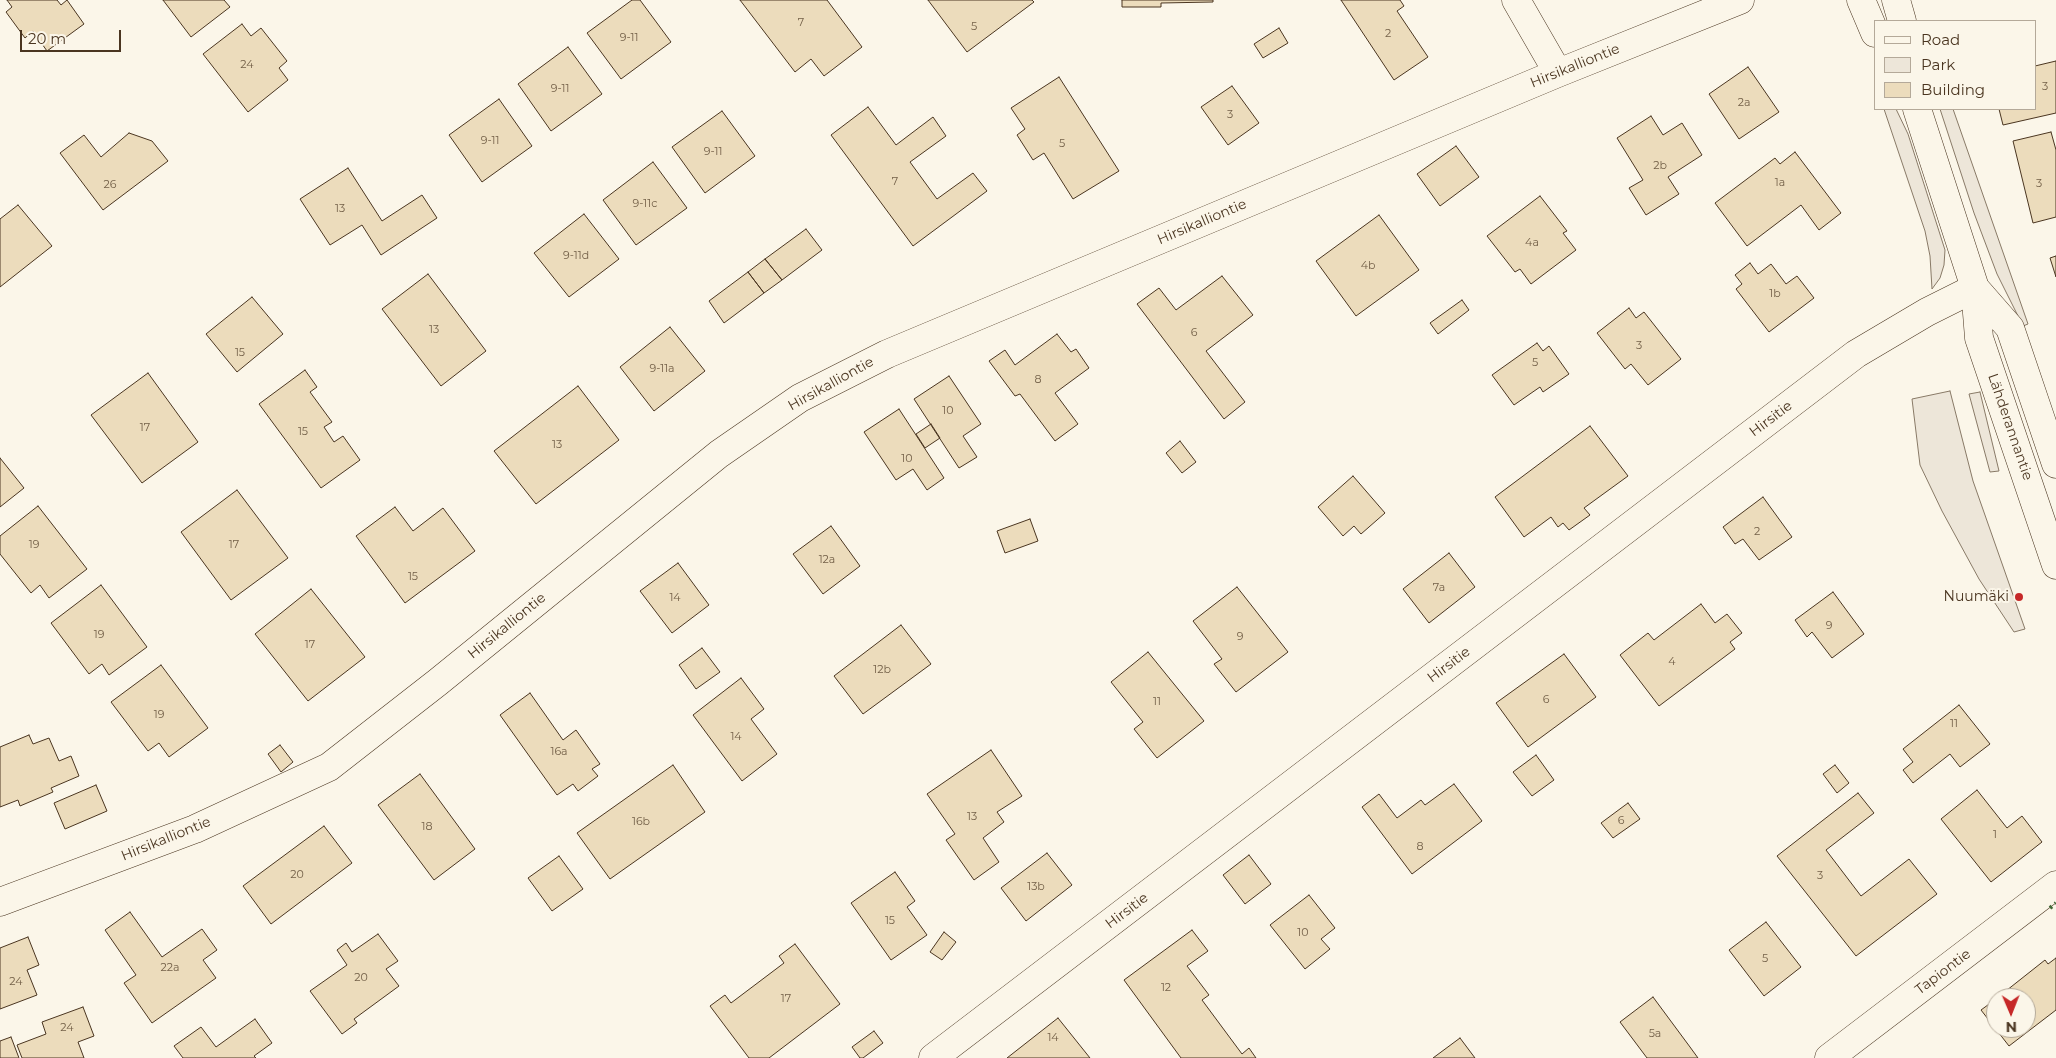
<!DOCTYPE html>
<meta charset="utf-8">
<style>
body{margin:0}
#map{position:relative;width:2056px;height:1058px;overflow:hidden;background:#fbf6e9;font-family:Montserrat,sans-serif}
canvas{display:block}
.legend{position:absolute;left:1874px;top:20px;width:162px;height:90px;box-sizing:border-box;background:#fbf6e9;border:1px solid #b4a999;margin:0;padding:6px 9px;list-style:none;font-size:15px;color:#4a3520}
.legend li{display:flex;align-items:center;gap:10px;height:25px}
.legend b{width:25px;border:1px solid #b4a999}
.north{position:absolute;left:1986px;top:988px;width:50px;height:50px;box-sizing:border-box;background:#fbf6e9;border:1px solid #b4a999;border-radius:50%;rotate:179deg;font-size:14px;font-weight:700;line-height:20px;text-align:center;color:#4a3520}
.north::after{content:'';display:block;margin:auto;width:18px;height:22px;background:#c62828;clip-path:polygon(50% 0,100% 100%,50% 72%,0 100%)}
.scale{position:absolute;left:20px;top:30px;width:101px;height:22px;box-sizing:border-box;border:2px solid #4a3520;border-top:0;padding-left:6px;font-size:15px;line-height:18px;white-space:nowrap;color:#4a3520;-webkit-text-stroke:4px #fbf6e9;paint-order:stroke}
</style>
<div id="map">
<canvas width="2056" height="1058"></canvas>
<ul class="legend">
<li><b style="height:6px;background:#fbf6e9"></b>Road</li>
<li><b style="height:14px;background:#ede6d9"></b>Park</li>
<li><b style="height:14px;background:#ecdcbc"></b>Building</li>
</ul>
<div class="north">N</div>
<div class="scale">20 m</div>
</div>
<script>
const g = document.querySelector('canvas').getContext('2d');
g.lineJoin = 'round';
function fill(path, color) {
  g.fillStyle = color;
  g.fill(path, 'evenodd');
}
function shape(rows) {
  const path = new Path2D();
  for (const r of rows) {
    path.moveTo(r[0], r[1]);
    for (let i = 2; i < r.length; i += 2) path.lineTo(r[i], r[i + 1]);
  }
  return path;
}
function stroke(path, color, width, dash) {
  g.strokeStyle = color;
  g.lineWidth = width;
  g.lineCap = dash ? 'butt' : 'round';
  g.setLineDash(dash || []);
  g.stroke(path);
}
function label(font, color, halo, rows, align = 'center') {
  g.font = font + ' Montserrat,sans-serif';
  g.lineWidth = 4;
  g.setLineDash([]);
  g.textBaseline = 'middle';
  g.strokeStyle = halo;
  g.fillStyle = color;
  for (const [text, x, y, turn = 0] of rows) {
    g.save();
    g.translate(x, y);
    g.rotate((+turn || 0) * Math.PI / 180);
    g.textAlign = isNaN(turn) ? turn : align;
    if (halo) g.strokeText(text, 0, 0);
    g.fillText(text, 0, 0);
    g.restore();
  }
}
const green = shape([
 [1884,109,1896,109,1908,134,1945,250,1944,265,1940,278,1932,289,1930,256,1925,231,1884,109],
 [1940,109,1953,109,2028,324,2023,326,1997,274,1974,213,1940,109],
 [1950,391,1973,481,2025,629,2014,632,1979,579,1942,511,1920,465,1912,399,1950,391],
 [1980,392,1999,471,1990,472,1969,394,1980,392]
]);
fill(green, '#ede6d9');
stroke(green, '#887966', 1);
const building = shape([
 [7,0,57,0,61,5,67,0,84,24,47,51,33,31,25,38,6,12,12,7,7,0],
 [163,0,224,0,230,7,191,37,163,0],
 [632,0,640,0,671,42,621,79,587,33,632,0],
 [740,0,827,0,862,47,824,76,811,59,795,72,740,0],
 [928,0,1032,0,1034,2,967,52,928,0],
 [1122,0,1213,0,1213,2,1161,3,1161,7,1122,7,1122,0],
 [1341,0,1400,0,1404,6,1397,11,1428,57,1394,80,1341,0],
 [242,24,251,36,261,28,287,61,279,68,288,80,248,112,203,54,242,24],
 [1279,28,1288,43,1263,58,1254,44,1279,28],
 [568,47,602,94,551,131,518,84,568,47],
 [2056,61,2056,113,2003,125,1999,109,2035,109,2035,66,2056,61],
 [1748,67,1779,112,1739,139,1709,94,1748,67],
 [1059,77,1119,171,1073,199,1044,153,1033,160,1017,135,1025,129,1011,108,1059,77],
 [1232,86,1259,123,1228,145,1201,107,1232,86],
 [499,99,532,146,482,182,449,135,499,99],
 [868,107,896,145,933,117,946,136,910,162,937,199,973,173,987,191,913,246,831,135,868,107],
 [722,111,755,156,705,193,672,147,722,111],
 [1651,116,1663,135,1682,123,1702,155,1668,177,1679,194,1646,215,1629,188,1643,180,1617,138,1651,116],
 [2051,132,2056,150,2056,217,2033,223,2013,141,2051,132],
 [129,133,152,141,168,161,103,210,60,153,84,135,101,157,129,133],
 [1456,146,1479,177,1440,206,1417,174,1456,146],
 [1795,152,1841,213,1819,230,1801,205,1747,246,1715,203,1775,158,1780,164,1795,152],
 [653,162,687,208,636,245,603,200,653,162],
 [348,168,382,221,422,195,437,218,381,255,362,225,330,245,300,199,348,168],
 [1540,196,1567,231,1563,233,1576,250,1531,284,1520,269,1515,272,1487,236,1540,196],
 [18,205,52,246,0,287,0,219,18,205],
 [584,214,619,259,569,297,534,253,584,214],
 [1379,215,1419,270,1356,316,1316,261,1379,215],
 [806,229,822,250,782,280,765,259,806,229],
 [2056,256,2056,277,2050,258,2056,256],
 [765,259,782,280,764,293,748,272,765,259],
 [1750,263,1758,274,1771,264,1786,284,1797,276,1814,298,1769,332,1736,289,1742,284,1735,275,1750,263],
 [748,272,764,293,724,323,709,301,748,272],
 [428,274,486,351,441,386,382,309,428,274],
 [1222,276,1253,315,1206,351,1245,402,1224,419,1137,304,1159,288,1176,310,1222,276],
 [252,297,283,334,237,372,206,334,252,297],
 [1462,300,1469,310,1438,334,1430,323,1462,300],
 [1629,308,1636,318,1644,312,1681,359,1648,385,1631,364,1625,369,1597,333,1629,308],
 [670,327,705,371,654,411,620,367,670,327],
 [1057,334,1071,352,1076,349,1089,368,1055,393,1078,424,1055,441,1020,394,1015,396,989,361,1005,350,1015,365,1057,334],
 [1537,343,1543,351,1549,346,1569,374,1543,392,1540,387,1514,405,1492,375,1537,343],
 [305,370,317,387,310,392,332,422,324,427,334,442,343,436,360,460,321,488,259,404,305,370],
 [148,373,198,442,142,483,91,415,148,373],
 [949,376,981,424,963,436,977,457,959,468,914,399,949,376],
 [578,386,619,440,536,504,494,451,578,386],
 [899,409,944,478,927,490,913,469,896,480,864,432,899,409],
 [931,424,940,438,925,448,916,434,931,424],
 [1590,426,1628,476,1584,508,1590,515,1569,530,1563,523,1558,527,1551,517,1524,537,1495,497,1590,426],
 [1180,441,1196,462,1182,473,1166,453,1180,441],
 [0,458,24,488,0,507,0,458],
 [1353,476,1385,513,1361,534,1354,526,1343,536,1318,507,1353,476],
 [237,490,288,558,231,600,181,532,237,490],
 [1763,497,1792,537,1759,560,1743,539,1735,544,1723,527,1763,497],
 [38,506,87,569,49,598,40,585,31,593,0,554,0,536,38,506],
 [395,507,413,531,443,508,475,551,405,603,356,536,395,507],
 [1030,519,1038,541,1005,553,997,531,1030,519],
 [831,526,860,566,823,594,793,554,831,526],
 [1449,553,1475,587,1429,623,1403,589,1449,553],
 [678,563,709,605,672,633,640,591,678,563],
 [101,585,147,647,109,675,102,664,89,674,51,623,101,585],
 [1237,587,1288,652,1236,692,1214,664,1222,659,1193,621,1237,587],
 [311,589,365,657,308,701,255,634,311,589],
 [1833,592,1864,634,1832,658,1812,632,1807,637,1795,620,1833,592],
 [1701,604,1715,623,1727,614,1742,633,1730,642,1735,649,1659,706,1620,655,1648,633,1654,640,1701,604],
 [901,625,931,664,863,714,834,676,901,625],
 [702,648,720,672,696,689,679,665,702,648],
 [1148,652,1204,721,1157,758,1134,729,1143,722,1111,682,1148,652],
 [1564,654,1596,697,1528,747,1496,703,1564,654],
 [161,665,208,728,169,757,159,743,148,751,111,702,161,665],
 [741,678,764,709,751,719,777,754,742,781,693,715,741,678],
 [530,693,563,740,576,730,600,764,592,769,598,776,578,791,573,784,557,795,500,715,530,693],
 [1959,705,1990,744,1960,767,1950,754,1913,783,1903,770,1913,762,1903,749,1959,705],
 [29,735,33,744,49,738,59,761,71,756,79,776,51,788,53,792,20,806,18,800,0,807,0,747,29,735],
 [280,745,293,762,281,772,268,754,280,745],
 [991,750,1022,796,997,812,1004,822,983,838,999,862,974,880,946,840,955,834,927,794,991,750],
 [1536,755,1554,780,1532,796,1513,772,1536,755],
 [673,765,705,812,610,879,577,833,673,765],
 [1835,765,1849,783,1837,793,1823,774,1835,765],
 [420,774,475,849,434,880,378,805,420,774],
 [1454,784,1482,821,1412,874,1362,807,1379,794,1397,818,1421,800,1425,805,1454,784],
 [96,785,107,811,65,829,54,803,96,785],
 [1977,790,2007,828,2022,816,2042,842,1991,882,1941,819,1977,790],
 [1858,793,1874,813,1826,850,1861,896,1909,859,1937,894,1856,956,1777,856,1858,793],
 [1628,803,1640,819,1613,838,1601,823,1628,803],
 [324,826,352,863,271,924,243,886,324,826],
 [1047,853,1072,885,1026,921,1001,888,1047,853],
 [1249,855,1271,884,1245,904,1223,875,1249,855],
 [559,856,583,889,552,911,528,878,559,856],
 [895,872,915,901,907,907,927,935,891,960,851,903,895,872],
 [1309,895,1335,928,1321,939,1330,949,1305,969,1270,925,1309,895],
 [130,912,162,957,202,929,217,950,203,960,216,978,152,1023,124,983,136,975,105,930,130,912],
 [1766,922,1801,967,1764,996,1729,950,1766,922],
 [1192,930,1208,951,1187,966,1209,995,1202,1000,1242,1054,1249,1048,1256,1058,1181,1058,1124,980,1192,930],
 [944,932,956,942,942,960,930,952,944,932],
 [378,934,398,961,386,969,399,986,354,1019,357,1023,342,1034,310,991,347,965,337,950,346,943,352,952,378,934],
 [28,937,39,965,27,970,37,995,0,1009,0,948,28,937],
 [795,944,840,1004,769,1058,749,1058,710,1006,725,995,731,1003,784,963,779,956,795,944],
 [2056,958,2056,1010,2009,1046,1981,1010,1996,999,1996,1028,2026,1028,2026,998,1997,998,2045,960,2048,964,2056,958],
 [1653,997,1690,1047,1698,1058,1647,1058,1620,1022,1653,997],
 [83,1007,94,1036,78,1042,84,1058,22,1058,17,1045,46,1034,42,1022,83,1007],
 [1058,1018,1090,1058,1007,1058,1058,1018],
 [255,1019,272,1043,254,1056,256,1058,183,1058,174,1046,201,1027,216,1047,255,1019],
 [874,1031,883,1043,863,1058,860,1058,852,1047,874,1031],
 [11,1037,19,1058,0,1058,0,1041,11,1037],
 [1460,1038,1475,1058,1433,1058,1460,1038]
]);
fill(building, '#ecdcbc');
stroke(building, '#4a3520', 1);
const minor = shape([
 [1516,0,1558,73],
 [0,902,195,829,329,767,438,682,719,454,800,398,887,354,1558,73,1740,0],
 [933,1058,1856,354,1927,312,1975,288],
 [1829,1058,2056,885]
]);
const major = shape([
 [1861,0,1875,33],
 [1896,0,1902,21],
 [1917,109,1975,288,1979,338,2056,565],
 [1975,288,2010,328,2056,464]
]);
stroke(minor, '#4a3520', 29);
stroke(major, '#4a3520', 29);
stroke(minor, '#fbf6e9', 28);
stroke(major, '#fbf6e9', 28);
stroke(shape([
 [2050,908,2056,903]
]), '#436837', 4, [2.5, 4]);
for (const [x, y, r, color] of [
 [2019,597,5,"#c62828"]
]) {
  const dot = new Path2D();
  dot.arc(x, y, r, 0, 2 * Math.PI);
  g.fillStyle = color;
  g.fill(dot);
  stroke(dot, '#fbf6e9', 2);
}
label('11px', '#725f47', null, [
 ["7",801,23],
 ["5",974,27],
 ["2",1388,34],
 ["9-11",629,38],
 ["24",247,65],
 ["3",2045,87],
 ["9-11",560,89],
 ["2a",1744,103],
 ["3",1230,115],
 ["9-11",490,141],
 ["5",1062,144],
 ["9-11",713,152],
 ["2b",1660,166],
 ["7",895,182],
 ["1a",1780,183],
 ["3",2039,184],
 ["26",110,185],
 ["9-11c",645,204],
 ["13",340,209],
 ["4a",1532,243],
 ["9-11d",576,256],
 ["4b",1368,266],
 ["1b",1775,294],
 ["13",434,330],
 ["6",1194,333],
 ["3",1639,346],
 ["15",240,353],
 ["5",1535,363],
 ["9-11a",662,369],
 ["8",1038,380],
 ["10",948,411],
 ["17",145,428],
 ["15",303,432],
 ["13",557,445],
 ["10",907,459],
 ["2",1757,532],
 ["19",34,545],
 ["17",234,545],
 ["12a",827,560],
 ["15",413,577],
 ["7a",1439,588],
 ["14",675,598],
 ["9",1829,626],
 ["19",99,635],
 ["9",1240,637],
 ["17",310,645],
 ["4",1672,662],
 ["12b",882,670],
 ["6",1546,700],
 ["11",1157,702],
 ["19",159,715],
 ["11",1954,724],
 ["14",736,737],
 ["16a",559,752],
 ["13",972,817],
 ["6",1621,821],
 ["16b",641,822],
 ["18",427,827],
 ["1",1995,835],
 ["8",1420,847],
 ["20",297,875],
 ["3",1820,876],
 ["13b",1036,887],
 ["15",890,921],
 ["10",1303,933],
 ["5",1765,959],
 ["22a",170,968],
 ["20",361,978],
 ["24",16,982],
 ["12",1166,988],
 ["17",786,999],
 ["24",67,1028],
 ["5a",1655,1034],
 ["14",1053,1038]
]);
label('14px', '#4a3520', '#fbf6e9', [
 ["Hirsikalliontie",1575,66,-22],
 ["Hirsikalliontie",1202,222,-23],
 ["Hirsikalliontie",831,384,-29],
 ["Hirsitie",1771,419,-37],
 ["Lähderannantie",2010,427,71],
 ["Hirsikalliontie",507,626,-39],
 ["Hirsitie",1449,665,-37],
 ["Hirsikalliontie",166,839,-22],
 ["Hirsitie",1127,911,-37],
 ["Tapiontie",1943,972,-37]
]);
label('14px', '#4a3520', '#fbf6e9', [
 ["Nuumäki",2009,597]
], 'right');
</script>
